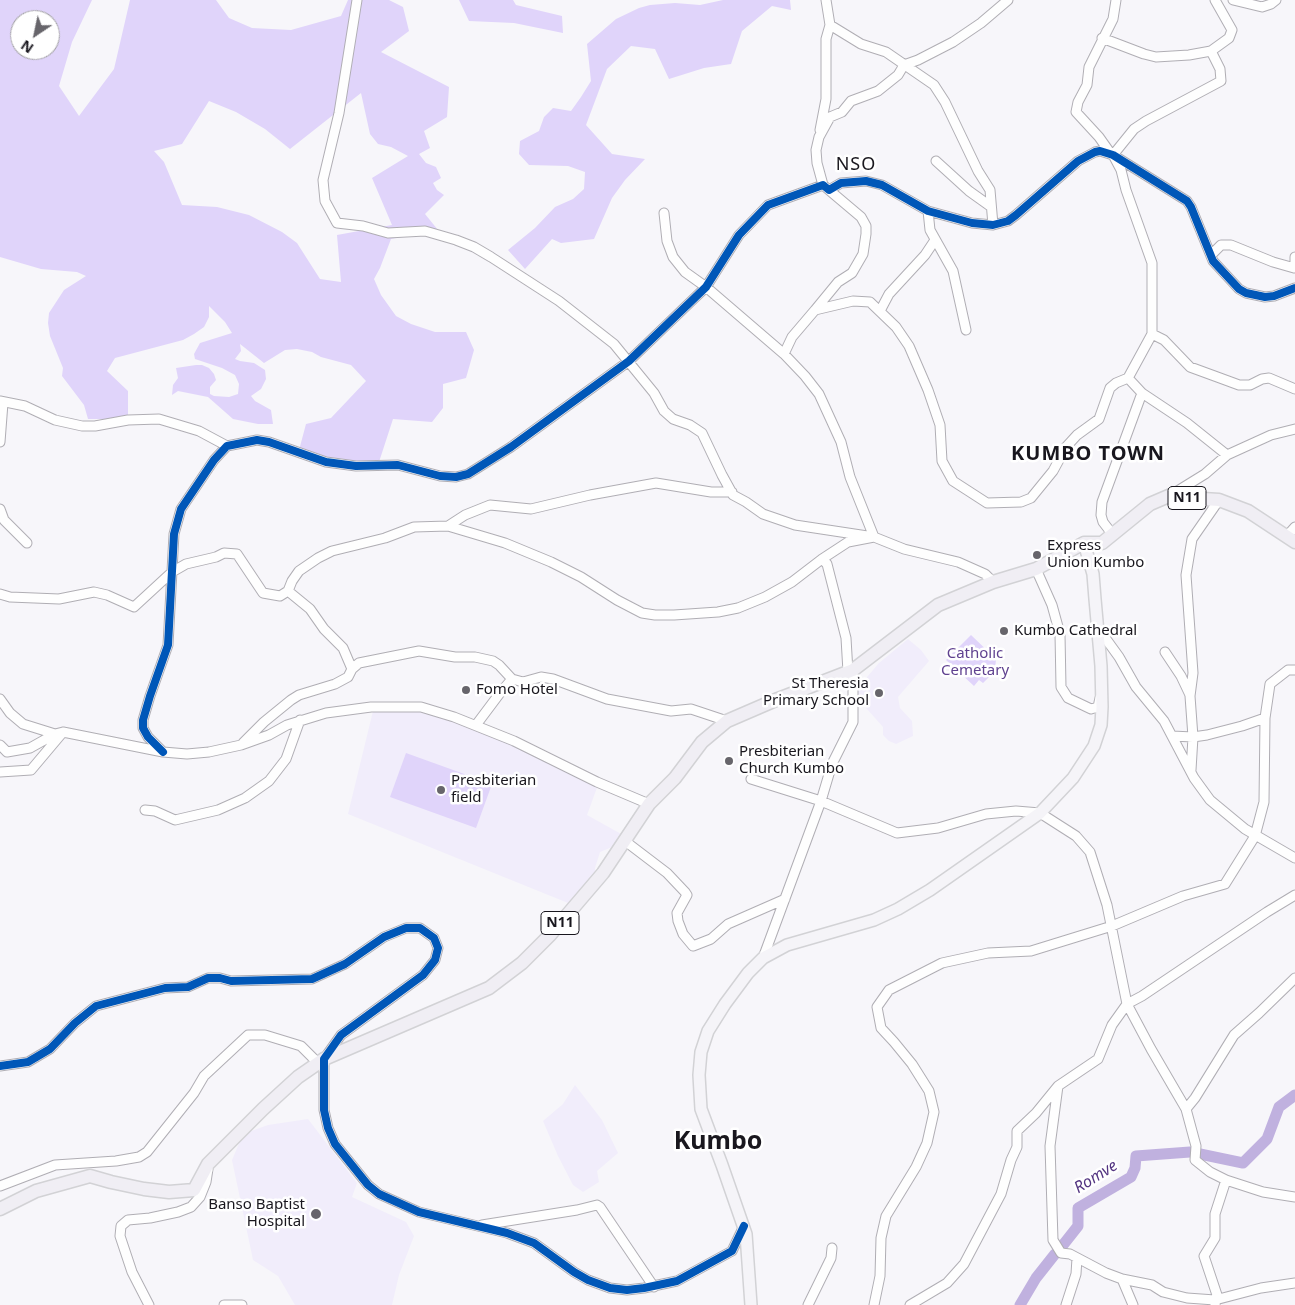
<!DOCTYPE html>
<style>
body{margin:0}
#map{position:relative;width:1295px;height:1305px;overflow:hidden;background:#f7f6fa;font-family:"Noto Sans",sans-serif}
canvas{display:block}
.north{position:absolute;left:10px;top:10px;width:50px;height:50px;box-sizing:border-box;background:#fff;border:1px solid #a3a2a5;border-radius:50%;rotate:214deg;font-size:14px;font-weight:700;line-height:20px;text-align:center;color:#19171e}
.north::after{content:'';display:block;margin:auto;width:18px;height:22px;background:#67656b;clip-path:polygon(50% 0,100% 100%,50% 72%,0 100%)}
</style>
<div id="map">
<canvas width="1295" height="1305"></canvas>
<div class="north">N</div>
</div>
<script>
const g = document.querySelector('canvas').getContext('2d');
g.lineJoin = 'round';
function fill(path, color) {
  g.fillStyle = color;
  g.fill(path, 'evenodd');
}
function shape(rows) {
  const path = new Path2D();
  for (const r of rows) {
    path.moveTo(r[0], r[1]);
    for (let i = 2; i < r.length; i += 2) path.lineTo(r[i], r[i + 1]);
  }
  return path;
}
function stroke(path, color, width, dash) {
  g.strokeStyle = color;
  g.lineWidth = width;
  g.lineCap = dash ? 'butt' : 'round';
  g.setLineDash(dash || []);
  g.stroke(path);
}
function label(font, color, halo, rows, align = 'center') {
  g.font = font + ' "Noto Sans",sans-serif';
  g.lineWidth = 5;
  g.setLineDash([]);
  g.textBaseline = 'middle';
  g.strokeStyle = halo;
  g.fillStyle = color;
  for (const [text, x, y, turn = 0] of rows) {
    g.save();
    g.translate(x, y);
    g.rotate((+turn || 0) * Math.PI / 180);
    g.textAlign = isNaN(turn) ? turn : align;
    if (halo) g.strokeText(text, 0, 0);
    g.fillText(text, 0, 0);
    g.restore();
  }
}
fill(shape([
 [908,639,921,650,929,661,898,697,900,708,912,721,913,736,896,744,889,741,883,735,883,727,859,700,856,690,879,663],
 [409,710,443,716,495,735,598,785,587,815,623,835,617,845,600,852,595,868,595,873,573,905,348,814,373,711],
 [575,1085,602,1120,618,1153,597,1171,599,1182,583,1192,573,1185,558,1156,543,1121,563,1104],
 [308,1119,357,1183,352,1197,406,1222,414,1236,399,1275,392,1305,295,1305,278,1276,253,1260,232,1160,243,1134,268,1125]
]), '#f1edfb');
fill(shape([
 [0,0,92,0,72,42,59,86,79,116,114,69,130,0,216,0,229,18,252,28,291,30,341,16,348,0,389,0,403,7,409,31,381,52,449,87,447,117,424,131,430,148,419,154,426,163,436,167,441,178,433,183,437,190,444,195,425,214,438,230,391,239,380,268,374,279,381,295,396,316,411,324,435,332,466,332,474,350,466,378,443,384,443,408,432,422,393,419,379,462,358,462,325,465,298,454,306,424,331,418,366,381,351,365,321,357,312,352,297,349,285,350,264,363,240,344,241,351,235,359,240,361,254,363,265,370,266,379,261,389,251,396,255,401,271,410,273,424,258,424,233,419,208,397,178,391,172,395,173,385,178,378,176,368,196,365,202,365,209,368,214,374,216,380,210,387,210,394,214,396,229,397,238,394,239,384,235,375,222,368,195,359,194,354,200,343,232,333,225,322,209,306,209,317,204,327,194,334,183,340,115,358,107,371,128,391,128,416,114,419,88,419,84,405,62,376,63,368,50,336,48,323,49,313,64,290,86,276,77,272,41,269,0,257],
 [20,20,50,20,50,50,20,50],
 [361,93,370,134,378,144,391,147,408,156,372,178,392,225,337,235,341,282,320,279,297,243,282,232,249,215,217,207,182,205,164,162,154,151,182,144,209,101,236,112,265,129,290,149],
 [459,0,513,0,516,5,562,16,563,33,514,23,469,21],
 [723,0,790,0,791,10,772,6,742,31,731,64,704,68,669,79,655,49,631,46,607,69,586,125,612,154,645,159,625,180,612,198,594,239,561,243,552,239,525,269,508,250,535,228,555,207,573,199,584,189,585,172,568,166,529,165,519,154,520,141,539,131,544,117,553,108,571,111,581,97,591,81,587,44,616,19,639,8,650,5,675,3,700,5],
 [971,635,996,659,995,671,983,683,979,680,974,686,946,660],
 [406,753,492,784,476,828,390,797]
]), '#e0d4fa');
stroke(shape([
 [1200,1154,1243,1163,1267,1139,1279,1107,1295,1095],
 [1063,1245,1078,1226,1078,1208,1131,1177,1135,1168,1136,1156,1190,1152],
 [1020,1305,1036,1278,1055,1254]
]), '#c0b1df', 11);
const minor = shape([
 [357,0,339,113,323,180,325,201,337,223,363,226,388,233,425,231,456,240,474,247,491,257,559,301,614,344,654,393,664,411,673,419,690,425,702,433,722,475,733,495,746,502,763,514,795,525,874,537,904,549,958,562,985,574,993,582],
 [1233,0,1262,7,1271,4,1276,0],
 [830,25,861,44,886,52,934,85,945,102,978,171,990,190,993,225],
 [1102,38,1144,54,1156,57,1189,55,1211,51,1229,38,1232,30,1215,0],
 [820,130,826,99,826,39,830,25,826,0],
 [1111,154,1099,137,1076,112,1078,102,1087,85,1089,67,1113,19,1116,0],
 [936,161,969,191,990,206],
 [823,185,817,163,816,150,819,137,830,117,842,112,851,101,878,91,898,75,904,65,918,60,953,42,981,23,1008,0],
 [928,211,930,230,953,271,966,330],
 [1211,255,1221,245,1231,245,1273,262,1294,268],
 [1295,257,1295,268],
 [815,310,838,282,852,273,863,254,866,234,866,226,861,217,829,190],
 [880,311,889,294,925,255,935,240],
 [1152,334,1164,340,1190,367,1220,378,1239,385,1250,385,1262,379,1269,378,1295,389],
 [784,354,792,337,815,310,853,301,870,302,896,327,909,346,928,390,940,425,942,461,953,481,987,503,1021,502,1031,498,1053,471,1066,447,1077,435,1099,419,1110,388,1116,383,1128,378,1152,334,1152,263,1126,190,1121,170,1113,155,1134,129,1146,121,1221,81,1220,69,1211,51],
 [1128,378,1142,393,1187,423,1227,455],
 [0,401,25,406,55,420,82,426,95,426,128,420,159,419,199,431,227,446],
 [0,442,3,403],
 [1171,495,1205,474,1227,455,1271,435,1295,429],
 [0,509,4,520,27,543],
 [448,526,465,515,490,505,531,509,590,495,656,483,711,492,732,492],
 [1113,535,1103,522,1101,515,1102,502,1142,393],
 [1287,536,1295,527],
 [822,559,827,564,846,638,848,672],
 [1036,569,1052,605,1060,634,1061,687,1068,698,1091,709,1098,707,1100,698],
 [288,591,310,609,324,629,343,648,352,669],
 [0,594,10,597,59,599,94,592,107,595,134,607,172,572,186,564,216,557,224,553,237,554,263,593,280,596,288,591,292,581,299,571,318,558,332,551,385,538,414,527,448,526,505,543,551,562,581,577,617,600,642,613,655,615,674,615,718,612,738,608,765,597,792,582,822,559,848,542,874,537,850,477,841,442,819,394,805,376,784,354,706,287,685,272,673,257,667,241,664,213],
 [1098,628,1119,657,1136,687,1164,721,1194,778,1210,800,1245,829,1295,858],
 [1165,652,1181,676,1190,695],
 [0,699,10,713,23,724,55,734],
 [476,725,500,693,512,679],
 [1172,736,1193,737,1207,735,1242,726,1265,718],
 [243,743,264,722,291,700,299,695,335,684,348,677,352,669,359,663,419,651,455,657,475,657,493,661,499,665,512,679,523,682,541,677,553,679,607,699,671,711,691,709,727,721],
 [0,745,7,752,30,748,55,734,63,732,163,752,187,754,209,752,241,745,269,735,287,725,326,713,371,707,421,707,454,717,514,741,597,782,649,804],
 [163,752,148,737,143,728,143,720,150,696,168,645,174,534,181,509,214,460,227,446,257,440,269,442,326,462,356,466,398,465,440,476,456,477,468,474,511,447,629,361,706,287,739,235,768,205,823,185,829,190,841,183,866,181,882,185,928,211,972,223,993,225,1008,221,1016,215,1078,161,1095,152,1100,151,1113,155,1187,201,1191,207,1213,261,1239,289,1246,293,1265,297,1274,296,1295,288],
 [1191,770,1193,737,1190,696,1193,673,1186,575,1192,539,1219,500],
 [0,772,31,770,63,732],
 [751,779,821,801,897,833,938,828,986,814,1016,811,1040,813,1076,836,1090,852,1107,905,1127,1004,1151,1049,1186,1109,1196,1146,1195,1160,1210,1172,1226,1180,1263,1192,1295,1197],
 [145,810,155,811,175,820,218,810,245,798,269,781,286,759,300,720],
 [625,841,667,873,685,892,687,895,677,913,678,921,683,934,693,946,711,939,728,924,785,899],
 [763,958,821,801,832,764,853,722,853,670],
 [0,1066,28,1062,50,1049,75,1023,96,1006,165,988,188,987,208,978,220,978,231,981,312,979,345,964,384,937,406,928,420,928,434,938,438,948,435,960,423,975,341,1035,324,1059,324,1110,328,1128,335,1144,368,1185,379,1194,419,1212,507,1233,534,1243,574,1272,588,1280,610,1288,627,1290,644,1288,677,1281,732,1251,744,1226],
 [1058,1086,1050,1146,1053,1240,1061,1253,1070,1254,1106,1273,1122,1279,1133,1305],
 [1186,1109,1195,1098,1234,1035,1259,1013,1295,978],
 [0,1186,55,1165,116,1161,139,1157,147,1152,194,1093,204,1076,248,1035,265,1035,301,1046,318,1063],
 [482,1225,577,1210,597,1205,600,1207,654,1287],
 [1122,1279,1152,1285,1163,1292,1187,1298,1215,1300,1261,1288,1295,1283],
 [149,1305,132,1272,120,1236,121,1226,128,1220,150,1218,178,1212,191,1207,200,1197,206,1182,208,1169],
 [224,1305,242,1305],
 [808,1305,831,1258,832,1248],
 [874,1305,880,1276,881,1238,886,1216,916,1167,927,1143,934,1112,929,1091,912,1064,894,1042,881,1028,877,1007,889,990,942,963,988,953,1031,951,1112,926,1183,896,1225,884,1255,836,1264,802,1265,718,1270,684,1288,670,1295,670],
 [910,1305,947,1283,964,1264,1001,1194,1011,1160,1017,1147,1017,1131,1036,1113,1058,1086,1098,1059,1112,1025,1127,1004,1142,996,1267,912,1295,895],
 [1066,1305,1076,1274,1077,1258],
 [1215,1305,1217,1295,1204,1256,1215,1238,1215,1214,1226,1180]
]);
const major = shape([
 [751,1305,746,1234,722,1165,701,1109,699,1075,701,1052,708,1031,725,1004,748,973,763,958,787,945,874,920,898,909,930,890,1040,813,1073,778,1094,746,1101,725,1102,707,1101,666,1095,599,1093,574,1084,543]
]);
const highway = shape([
 [0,1209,36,1191,90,1176,111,1182,144,1189,169,1192,194,1190,208,1164,263,1109,298,1077,324,1059,489,988,522,963,550,935,603,873,649,804,675,778,702,742,727,721,778,699,853,670,938,605,993,582,1036,569,1084,543,1102,543,1150,504,1171,495,1187,498,1219,500,1248,511,1295,542]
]);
stroke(minor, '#b0aeb4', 11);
stroke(major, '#d2d2d5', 14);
stroke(highway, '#d2d2d5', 15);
stroke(minor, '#fefefe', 9);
stroke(major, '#f5f4f8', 11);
stroke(highway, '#f0eef4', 12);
stroke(shape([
 [163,752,148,737,143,728,143,720,150,696,168,645,174,534,181,509,214,460,227,446,257,440,269,442,326,462,356,466,398,465,440,476,456,477,468,474,511,447,629,361,706,287,739,235,768,205,823,185,829,190,841,183,866,181,882,185,928,211,972,223,993,225,1008,221,1016,215,1078,161,1095,152,1100,151,1113,155,1187,201,1191,207,1213,261,1239,289,1246,293,1265,297,1274,296,1295,288],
 [0,1066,28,1062,50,1049,75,1023,96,1006,165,988,188,987,208,978,220,978,231,981,312,979,345,964,384,937,406,928,420,928,434,938,438,948,435,960,423,975,341,1035,324,1059,324,1110,328,1128,335,1144,368,1185,379,1194,419,1212,507,1233,534,1243,574,1272,588,1280,610,1288,627,1290,644,1288,677,1281,732,1251,744,1226]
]), '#0057b8', 8);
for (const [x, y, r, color] of [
 [1037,555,5,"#67656b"],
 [1004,631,5,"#67656b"],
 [466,690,5,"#67656b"],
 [879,693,5,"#67656b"],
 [729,761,5,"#67656b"],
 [441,790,5,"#67656b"],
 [316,1214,6,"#67656b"]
]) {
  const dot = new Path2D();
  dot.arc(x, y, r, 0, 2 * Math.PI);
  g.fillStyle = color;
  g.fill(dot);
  stroke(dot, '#fff', 2);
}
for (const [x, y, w] of [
 [1187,498,38],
 [560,923,38]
]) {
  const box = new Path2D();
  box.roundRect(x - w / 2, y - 11.5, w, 23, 4);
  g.fillStyle = '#fff';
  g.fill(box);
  stroke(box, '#19171e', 1);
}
label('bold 14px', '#19171e', null, [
 ["N11",1187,498],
 ["N11",560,923]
]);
label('15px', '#19171e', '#fff', [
 ["Express",1047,546],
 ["Union Kumbo",1047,563],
 ["Kumbo Cathedral",1014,631],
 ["St Theresia",869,684,"right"],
 ["Primary School",869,701,"right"],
 ["Fomo Hotel",476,690],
 ["Presbiterian",739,752],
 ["Church Kumbo",739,769],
 ["Presbiterian",451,781],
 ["field",451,798],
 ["Banso Baptist",305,1205,"right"],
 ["Hospital",305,1222,"right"]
], 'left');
label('15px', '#604290', '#fff', [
 ["Catholic",975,654],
 ["Cemetary",975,671]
]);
label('italic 16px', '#533481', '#fff', [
 ["Romve",1096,1177,-32]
]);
g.letterSpacing = '1px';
label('18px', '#19171e', '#fff', [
 ["NSO",856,165]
]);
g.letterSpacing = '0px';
g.letterSpacing = '1px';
label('bold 20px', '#19171e', '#fff', [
 ["KUMBO TOWN",1088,454]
]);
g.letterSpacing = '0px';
label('bold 25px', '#19171e', '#fff', [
 ["Kumbo",718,1142]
]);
</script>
